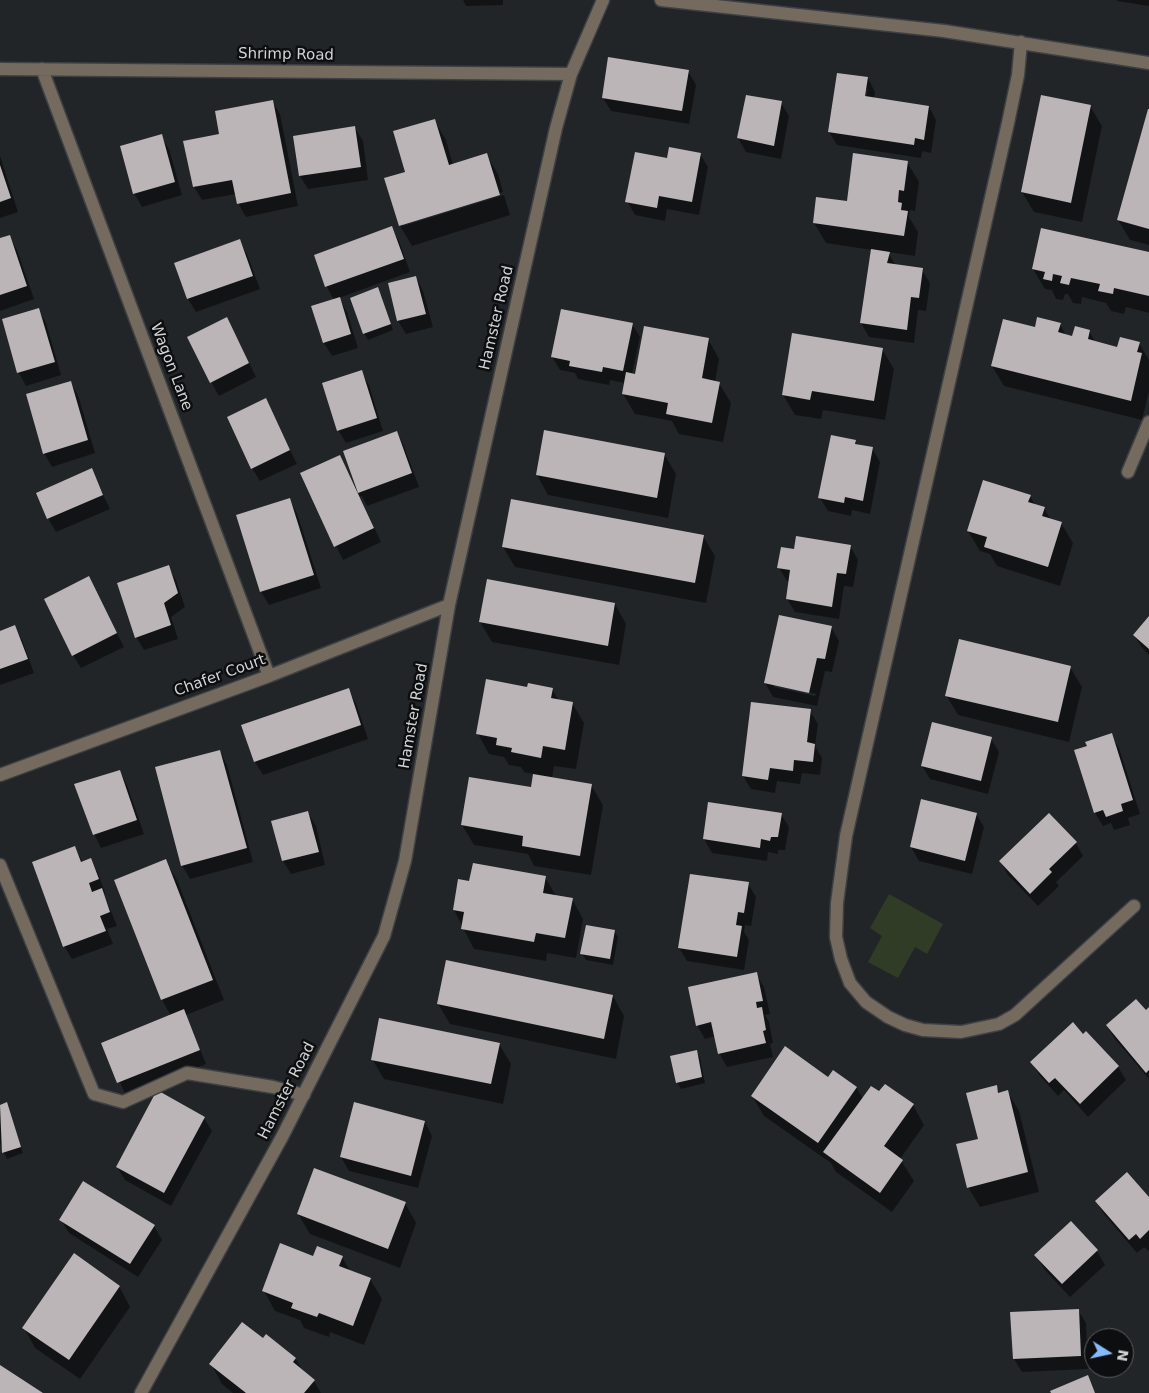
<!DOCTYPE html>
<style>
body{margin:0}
#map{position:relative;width:1149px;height:1393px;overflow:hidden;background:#222528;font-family:"DejaVu Sans",sans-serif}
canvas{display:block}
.north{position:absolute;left:1084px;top:1328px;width:50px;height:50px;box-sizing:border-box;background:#0d0e0f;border:1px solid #5b5d5e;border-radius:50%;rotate:100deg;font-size:14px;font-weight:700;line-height:20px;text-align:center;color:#d1d3d5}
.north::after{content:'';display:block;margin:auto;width:18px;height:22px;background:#86bbfb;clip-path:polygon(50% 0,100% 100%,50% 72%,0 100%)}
</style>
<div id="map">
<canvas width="1149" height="1393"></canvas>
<div class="north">N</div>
</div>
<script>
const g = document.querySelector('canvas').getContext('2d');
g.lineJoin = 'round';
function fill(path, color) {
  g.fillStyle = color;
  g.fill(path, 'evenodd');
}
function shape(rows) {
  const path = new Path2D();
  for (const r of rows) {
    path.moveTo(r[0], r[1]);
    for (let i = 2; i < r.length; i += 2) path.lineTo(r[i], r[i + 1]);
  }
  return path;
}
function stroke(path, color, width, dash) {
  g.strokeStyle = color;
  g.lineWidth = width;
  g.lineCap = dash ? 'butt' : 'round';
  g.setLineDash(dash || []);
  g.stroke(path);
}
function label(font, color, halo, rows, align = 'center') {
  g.font = font + ' "DejaVu Sans",sans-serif';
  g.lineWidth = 5;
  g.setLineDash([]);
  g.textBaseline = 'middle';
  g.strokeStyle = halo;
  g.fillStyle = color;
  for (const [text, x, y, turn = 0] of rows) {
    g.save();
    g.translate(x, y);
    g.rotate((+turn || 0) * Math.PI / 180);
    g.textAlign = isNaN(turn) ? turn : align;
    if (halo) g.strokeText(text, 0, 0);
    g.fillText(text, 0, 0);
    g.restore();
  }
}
fill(shape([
 [889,894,943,924,927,954,915,947,898,978,868,962,882,936,870,928]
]), '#303c25');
fill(shape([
 [463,0,503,0,503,5,466,6],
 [1117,0,1149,0,1149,6,1117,1],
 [688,71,696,85,689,124,611,111,603,98],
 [868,78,875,92,874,98,929,107,936,120,931,153,922,151,921,158,837,145,829,132],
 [865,89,868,89,865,102,863,102],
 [272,101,280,114,298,206,246,217,238,203,236,194,202,200,194,187,185,142,221,135],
 [781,103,789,116,781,159,746,152,738,138],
 [1090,106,1102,126,1082,222,1034,212,1022,192],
 [1149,112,1149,245,1130,240,1118,220],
 [434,120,446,140,453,165,486,154,498,174,503,192,403,224,403,226,504,195,510,215,412,246,400,226,386,179,406,172],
 [355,128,363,141,368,180,308,189,300,176],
 [161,136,169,149,182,195,142,207,134,193],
 [700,154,708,167,699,215,667,209,665,221,635,215,627,201,668,160],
 [0,156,18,212,0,218],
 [907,162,919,182,915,211,910,210,909,217,918,232,915,256,888,252,896,266,922,270,930,283,926,311,918,310,914,343,869,337,861,323,872,250,826,243,814,223],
 [392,228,399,241,410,272,339,298,347,312,358,348,332,356,324,343,334,300,327,287,316,255],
 [9,237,17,250,34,299,0,311,0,240],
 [239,241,247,254,260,289,196,312,188,299,175,264],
 [1149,253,1149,313,1126,307,1124,314,1111,311,1106,303,1082,297,1081,304,1073,303,1068,294,1065,294,1063,300,1056,299,1052,290,1045,289,1033,269],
 [416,277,423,291,433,327,406,334,398,321],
 [381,295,393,330,368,340,364,333],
 [38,309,46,323,61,375,26,386,19,373,3,320],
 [632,324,640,337,632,374,636,375,708,339,719,359,715,382,719,383,731,403,723,442,679,434,672,421,635,414,623,394,625,383,610,380,609,385,578,379,575,373,560,370,552,357],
 [1060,324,1066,336,1073,337,1089,331,1096,343,1118,349,1139,343,1149,360,1149,391,1142,420,1004,386,992,366,1036,328],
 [234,332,256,377,219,396,211,382],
 [882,349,894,369,885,420,823,410,821,419,795,415,783,395],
 [361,372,369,385,383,431,346,443,338,430],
 [70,382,78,395,95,453,52,467,44,453],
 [265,400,297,464,260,481,252,468],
 [397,432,404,446,419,487,367,506,362,496,360,497,381,542,343,560,301,474,339,456,357,490,358,489],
 [855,441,858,446,872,448,880,462,870,514,852,510,851,516,828,511,820,498],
 [664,454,676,474,668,518,548,495,537,475],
 [91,470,110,509,56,532,48,518],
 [1030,496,1035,505,1044,508,1051,520,1061,523,1073,543,1060,586,997,566,990,554,980,551,968,531],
 [289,499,297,513,321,588,269,605,261,592],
 [703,536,715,556,706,603,515,567,503,547],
 [850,546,858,560,853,587,844,586,839,619,795,612,787,599,790,581,787,581,779,568,795,550],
 [168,567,176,580,185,607,171,617,178,639,144,650,136,637],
 [89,578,124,647,81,668,73,655],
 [615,604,626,624,619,665,492,642,480,622],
 [1149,618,1149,655,1142,648,1134,635],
 [15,627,22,640,34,673,0,685,0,632],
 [831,627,839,641,832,672,825,671,817,706,773,697,765,683],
 [774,684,816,694,815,696,774,687],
 [1070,667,1082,687,1069,742,958,715,946,695],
 [528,688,552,689,559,701,572,703,584,723,576,769,554,766,552,778,591,785,603,805,591,875,534,866,528,854,474,845,462,825,532,789,534,774,524,772,521,767,509,765,504,757,489,754,478,734],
 [348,690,356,703,368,739,263,775,255,762],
 [810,711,818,724,815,746,822,758,820,775,802,773,800,784,777,781,775,793,751,789,743,776],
 [1111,735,1119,748,1140,814,1128,818,1130,825,1114,830,1111,823,1103,826,1095,813,1089,747],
 [991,739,999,752,988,794,930,779,922,766],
 [220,751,227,765,253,862,190,879,182,865],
 [120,772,127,785,144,834,101,848,94,834],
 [308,813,316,826,325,865,291,874,283,861,273,822],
 [781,814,789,827,785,850,778,850,778,854,768,852,767,861,712,853,704,839],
 [976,814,984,827,972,874,919,861,911,847],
 [1076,843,1083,856,1056,882,1059,886,1038,906,1008,875,1000,861],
 [75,847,83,863,91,860,98,873,105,893,104,894,117,926,107,929,113,944,72,959,64,946],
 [165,860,177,880,224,1000,186,1015,206,1064,126,1096,103,1043,171,1016,162,1000,115,880],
 [545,877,556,896,572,899,583,919,576,958,547,953,546,961,474,949,454,910],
 [748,884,756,897,751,926,745,925,744,932,749,940,744,970,687,961,679,948],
 [614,931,618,937,613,965,586,960,582,954],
 [756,974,764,987,770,1014,765,1015,769,1022,773,1043,770,1044,773,1057,727,1067,719,1053,716,1036,705,1039,697,1025],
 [613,996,624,1016,616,1059,450,1024,438,1004],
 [1149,1009,1149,1079,1115,1039,1107,1026],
 [1086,1033,1118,1067,1126,1080,1088,1117,1064,1090,1058,1096,1040,1076,1032,1063],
 [499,1044,511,1064,503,1104,384,1079,372,1059],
 [696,1052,700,1058,705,1083,681,1089,677,1082],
 [828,1078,856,1087,863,1099,879,1093,913,1105,924,1125,900,1159,914,1181,892,1212,836,1172,831,1163,764,1116,752,1096],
 [996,1086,1000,1094,1007,1091,1019,1111,1039,1192,980,1207,968,1187],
 [6,1104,23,1153,7,1159,0,1143,0,1106],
 [204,1118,212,1131,171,1206,125,1180,117,1167],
 [425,1122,432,1136,418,1188,349,1171,341,1157],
 [1149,1199,1149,1251,1144,1247,1137,1253,1104,1214,1096,1201],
 [405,1203,416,1223,400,1268,310,1234,298,1214],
 [61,1220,154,1226,162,1240,138,1277,69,1233],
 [1071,1223,1097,1251,1105,1265,1070,1297,1044,1269,1036,1255],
 [342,1257,350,1271,370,1279,382,1299,364,1345,330,1332,329,1337,304,1328,300,1320,275,1311,264,1291],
 [119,1286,130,1307,80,1379,35,1348,24,1328],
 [1078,1310,1086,1323,1088,1369,1022,1372,1014,1359],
 [263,1340,296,1359,303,1372,314,1381,321,1393,233,1393,222,1384,211,1364]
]), '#0007');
fill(shape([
 [608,57,689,70,682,111,602,98],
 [837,73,868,77,865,96,929,106,924,140,915,138,914,145,828,132],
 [746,95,782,101,774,146,737,138],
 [1041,95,1091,105,1071,203,1021,192],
 [273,100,291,193,237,204,232,180,193,187,183,141,219,134,215,111],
 [1148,109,1149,109,1149,229,1117,220],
 [435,119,449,165,487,153,500,195,399,226,384,178,405,172,393,131],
 [355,126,361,167,299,176,293,136],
 [162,134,175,182,133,194,120,146],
 [669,147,701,153,692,202,659,196,657,208,625,202,635,152,667,158],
 [853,153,908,161,904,191,899,190,898,202,902,203,901,210,908,211,904,236,813,223,816,197,847,201],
 [0,165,11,198,0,202],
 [392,226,404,259,325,287,314,255],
 [1041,228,1149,252,1149,296,1114,288,1113,294,1098,291,1100,284,1071,278,1069,285,1060,283,1062,276,1053,274,1052,281,1043,279,1045,272,1032,269],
 [10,235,27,286,0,295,0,238],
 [240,239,253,276,187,299,174,263],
 [871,249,890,252,887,263,923,268,919,298,911,297,907,330,860,323],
 [416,276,426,314,397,321,388,283],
 [378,287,391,324,363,334,350,298],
 [340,297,351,334,323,343,311,306],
 [39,308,55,362,17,373,2,319],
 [561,309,633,323,623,371,603,367,602,372,569,366,570,361,551,357],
 [227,317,249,363,210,383,187,337],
 [1037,317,1061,323,1058,332,1072,336,1075,326,1090,330,1088,339,1117,347,1120,337,1140,342,1137,352,1142,353,1131,401,991,366,1003,319,1035,327],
 [644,326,709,338,702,378,720,382,712,423,666,414,668,403,622,394,626,372,635,374],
 [792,333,883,348,874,401,812,391,810,400,782,395],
 [362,370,377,418,337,431,322,383],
 [71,381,88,440,43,454,26,394],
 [266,398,290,450,251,469,227,417],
 [544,430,665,453,657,498,536,475],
 [397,431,412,473,358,493,343,451],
 [831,435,856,440,855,444,873,447,863,501,845,497,844,503,818,498],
 [340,455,374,528,334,547,300,473],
 [92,468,103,495,47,519,36,493],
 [983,480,1031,495,1028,502,1045,507,1042,516,1062,522,1048,567,984,547,987,537,967,531],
 [290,498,314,575,260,592,236,515],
 [511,499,704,535,695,583,502,547],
 [796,536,851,545,846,574,837,573,832,607,786,599,790,570,777,568,781,547,794,549],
 [169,565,178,593,164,603,171,625,135,638,117,583],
 [89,576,117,633,72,656,44,599],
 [487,579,615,603,608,646,479,622],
 [779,615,832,626,825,659,817,658,809,693,764,683],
 [1149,616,1149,649,1133,635],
 [15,625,28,659,0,669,0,631],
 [959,639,1071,666,1058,722,945,696],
 [486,679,527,687,528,683,553,688,551,698,573,702,565,750,543,746,541,758,511,752,512,748,496,745,497,738,476,734],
 [349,688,361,725,254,762,241,725],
 [751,702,811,709,807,742,815,744,813,762,794,760,793,771,770,768,768,780,742,776],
 [932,722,992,737,981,781,921,766],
 [1112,733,1133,800,1121,804,1123,811,1106,817,1103,810,1094,813,1074,750,1087,746,1085,742],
 [220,750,247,848,181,866,155,767],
 [120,770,137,820,93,835,74,784],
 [533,774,592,784,580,856,522,846,523,836,461,825,469,777,531,787],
 [921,799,977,813,965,861,910,847],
 [708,802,782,813,778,837,771,837,770,841,761,839,760,848,703,839],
 [308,811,319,852,282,861,271,821],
 [1049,813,1077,842,1049,869,1052,872,1030,894,999,861],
 [75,846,81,862,91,858,99,879,89,883,92,892,102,888,110,912,100,916,106,931,63,947,32,862],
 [166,859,213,980,161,1000,114,880],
 [473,863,546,876,543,893,573,898,565,938,536,933,534,942,461,929,464,912,453,910,458,879,469,881],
 [690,874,749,882,744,913,738,912,736,925,742,926,737,957,678,948],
 [586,925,615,930,610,959,580,954],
 [446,960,613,995,604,1039,437,1004],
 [757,972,763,1001,756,1002,757,1008,762,1007,766,1030,763,1031,766,1043,718,1054,711,1022,696,1026,688,987],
 [1136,999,1146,1010,1149,1007,1149,1070,1146,1073,1106,1025],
 [184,1009,200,1050,117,1083,101,1043],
 [379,1018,500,1043,491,1084,371,1060],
 [1073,1022,1083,1034,1086,1031,1119,1066,1080,1104,1055,1078,1049,1083,1030,1062],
 [785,1046,828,1077,833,1070,857,1087,818,1143,751,1096],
 [697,1050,702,1077,676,1083,670,1056],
 [885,1084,914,1104,884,1146,903,1160,880,1193,823,1152,871,1086,879,1091],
 [997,1085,998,1093,1008,1090,1028,1172,967,1188,956,1144,978,1139,966,1093],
 [157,1090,205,1117,164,1193,116,1167],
 [7,1102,21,1147,2,1153,0,1105],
 [354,1102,425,1121,411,1176,340,1157],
 [314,1168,406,1202,388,1249,297,1214],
 [1127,1172,1149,1197,1149,1230,1140,1239,1136,1234,1129,1240,1095,1201],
 [83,1181,155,1225,130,1264,59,1220],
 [1071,1221,1098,1250,1062,1284,1034,1255],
 [280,1243,313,1256,317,1246,343,1256,339,1266,371,1278,353,1326,319,1313,317,1317,291,1308,293,1303,262,1291],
 [74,1253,120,1286,69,1360,22,1328],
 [1079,1309,1081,1356,1013,1359,1010,1312],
 [242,1322,263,1338,266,1334,296,1358,293,1362,315,1380,304,1393,246,1393,209,1364],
 [0,1365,43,1393,0,1393],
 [1088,1375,1095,1393,1051,1393,1050,1391]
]), '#bbb5b7');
const minor = shape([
 [661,0,944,31,1149,63],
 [1021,42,1018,75,1008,123,846,836,837,903,836,937,841,959,850,983,866,1002,888,1017,905,1025,923,1030,961,1032,999,1024,1015,1015,1134,906],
 [0,69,571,74],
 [42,69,269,676],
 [1128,472,1149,422],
 [0,775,269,676,449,605],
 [0,865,94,1094,123,1102,187,1073,273,1087,304,1095],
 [141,1393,282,1137,384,936,405,861,449,605,556,128,571,74,603,0]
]);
stroke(minor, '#3e4144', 15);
stroke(minor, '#746a5e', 12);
label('15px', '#d1d3d5', '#0d0e0f', [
 ["Shrimp Road",286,55,1],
 ["Hamster Road",497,318,-77],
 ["Wagon Lane",171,367,69],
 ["Chafer Court",220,676,-20],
 ["Hamster Road",414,716,-80],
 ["Hamster Road",287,1091,-63]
]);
</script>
